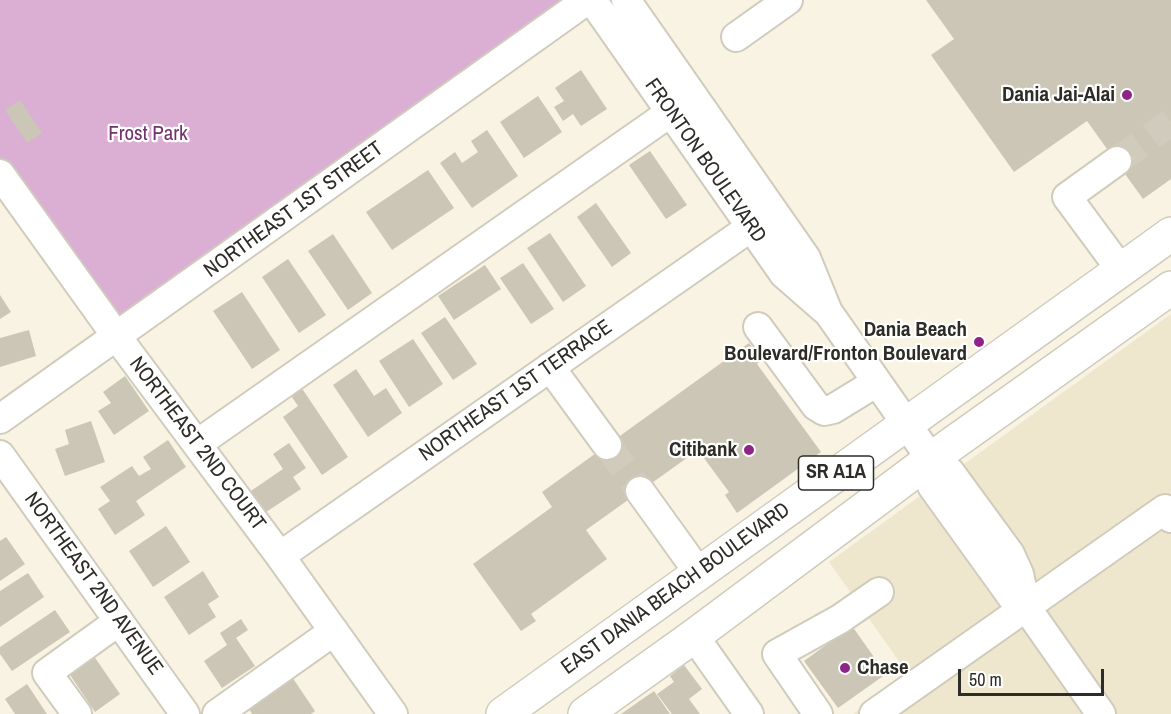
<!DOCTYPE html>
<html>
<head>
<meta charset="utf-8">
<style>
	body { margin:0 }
	#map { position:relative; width:1171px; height:714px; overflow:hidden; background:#f8f3e2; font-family:"Archivo Narrow",sans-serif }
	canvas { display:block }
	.scale { position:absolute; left:958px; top:669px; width:146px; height:27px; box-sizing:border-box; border:3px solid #2e2c26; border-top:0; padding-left:8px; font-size:18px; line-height:21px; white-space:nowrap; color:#2e2c26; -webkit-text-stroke:4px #fff; paint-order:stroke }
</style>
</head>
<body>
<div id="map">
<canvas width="1171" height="714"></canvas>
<div class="scale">50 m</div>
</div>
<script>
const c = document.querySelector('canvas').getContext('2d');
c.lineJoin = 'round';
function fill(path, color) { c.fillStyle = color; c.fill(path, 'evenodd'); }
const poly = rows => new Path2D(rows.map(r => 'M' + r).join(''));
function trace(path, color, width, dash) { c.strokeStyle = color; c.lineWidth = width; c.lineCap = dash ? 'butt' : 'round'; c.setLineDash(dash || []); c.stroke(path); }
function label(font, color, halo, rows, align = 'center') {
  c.font = font + ' "Archivo Narrow",sans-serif'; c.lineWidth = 4.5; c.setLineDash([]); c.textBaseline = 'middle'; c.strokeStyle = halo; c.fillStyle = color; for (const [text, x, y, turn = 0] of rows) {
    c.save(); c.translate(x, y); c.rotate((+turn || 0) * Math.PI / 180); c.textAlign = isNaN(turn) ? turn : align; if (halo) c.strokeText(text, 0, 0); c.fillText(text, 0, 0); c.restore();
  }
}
const built = poly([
	[1171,314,1171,714,853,714,908,674,829,562]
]);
const green = poly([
	[0,0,567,0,116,320,0,158]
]);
const building = poly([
	[926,0,1171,0,1171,179,1143,199,1087,121,1014,172,931,55,954,39],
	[581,70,607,109,581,126,573,114,563,121,554,107,564,101,555,88],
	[538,96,562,132,524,158,500,122],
	[20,100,42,133,27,143,5,110],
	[487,130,518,176,472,208,440,163,455,152,462,163,478,152,471,141],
	[650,151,687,205,666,219,629,165],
	[428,170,454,208,392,250,366,212],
	[596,203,631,253,612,267,577,217],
	[550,233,586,286,563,302,527,248],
	[333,234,372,293,348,310,308,251],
	[288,259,326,315,299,333,262,277],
	[523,263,554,309,531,324,500,278],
	[485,265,501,289,454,320,438,296],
	[242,292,280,350,252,369,213,311],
	[0,295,11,312,0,319],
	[445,317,477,364,453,380,421,333],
	[29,330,36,356,0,367,0,338],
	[413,339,443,384,409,407,379,361],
	[749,343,761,360,757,364,821,452,737,513,725,495,729,492,698,450,586,530,607,559,531,614,536,621,521,631,473,564,552,507,542,492],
	[356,369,374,396,386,388,402,413,368,437,333,385],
	[125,376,149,411,114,435,98,411,111,403,103,392],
	[301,387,348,457,322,475,283,417,298,406,290,394],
	[91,421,105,462,65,476,55,449,69,444,65,430],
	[168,440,186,467,136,501,145,515,115,535,98,509,110,501,100,487,132,466,139,476,151,469,143,457],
	[289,443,306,468,293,477,301,489,257,518,242,497,283,469,273,454],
	[166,526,190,562,153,587,129,551],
	[6,537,25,564,0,581,0,541],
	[203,571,219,597,208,604,216,617,189,635,164,597],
	[28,573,44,597,0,627,0,591],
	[55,610,70,632,12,671,0,654,0,647],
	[241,619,248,630,236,638,255,666,222,688,204,661,227,645,220,633],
	[852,626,886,674,838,708,804,661],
	[89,649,120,694,95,712,64,666],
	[684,665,702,689,689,699,700,714,672,714,657,694,674,682,670,676],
	[292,677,315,711,311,714,252,714,248,707],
	[27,684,47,714,15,714,5,699],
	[654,691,670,714,621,714]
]);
const minorTunnel = poly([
	[1117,161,1171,122],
	[607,445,640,491]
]);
const minor = poly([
	[592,0,784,274,824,309],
	[626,0,806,258,828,312,931,459,950,472,1010,554,1019,574,1026,607],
	[736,37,788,0],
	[1117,161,1067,197,1121,270],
	[0,174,117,337,280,556,393,714],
	[758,327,816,406,824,411,833,409,877,382],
	[550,367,607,445],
	[0,419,587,0],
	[197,444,671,112],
	[0,455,185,714],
	[931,459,932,486,1012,597,1026,607,1101,714],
	[640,491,699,573],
	[280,556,751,227],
	[694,636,749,714],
	[77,714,47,673,119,621],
	[217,714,334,631],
	[818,714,777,654,840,619,879,592],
	[874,714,1165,509,1171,518]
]);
const major = poly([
	[503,714,1171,234],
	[585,714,694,636,931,459,1171,288]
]);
const markers = [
	[1127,95,6,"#8f2387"],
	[979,342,6,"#8f2387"],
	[749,450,6,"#8f2387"],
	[845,668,6,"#8f2387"]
];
const shields = [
	[836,473,75]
];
const shieldNames = [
	["SR A1A",836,473]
];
const poiNames = [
	["Dania Jai-Alai",1115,95],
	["Dania Beach",967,330],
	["Boulevard/Fronton Boulevard",967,354],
	["Citibank",737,450],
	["Chase",857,668,"left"]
];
const parkNames = [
	["Frost Park",148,134]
];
const streetNames = [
	["FRONTON BOULEVARD",705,161,55],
	["NORTHEAST 1ST STREET",294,210,-36],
	["NORTHEAST 1ST TERRACE",516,391,-35],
	["NORTHEAST 2ND COURT",197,444,53],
	["NORTHEAST 2ND AVENUE",93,584,54],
	["EAST DANIA BEACH BOULEVARD",676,589,-36]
];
fill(built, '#eee7ce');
fill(green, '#dbafd4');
fill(building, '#cbc6b5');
trace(minorTunnel, '#d0cbbc', 28, [28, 14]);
trace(minor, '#d0cbbb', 32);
trace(major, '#d0cbbb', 36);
trace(minor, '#fff', 28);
trace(major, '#fff', 33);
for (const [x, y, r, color] of markers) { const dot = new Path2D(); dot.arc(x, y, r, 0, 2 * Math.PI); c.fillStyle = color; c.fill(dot); trace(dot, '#fff', 2); }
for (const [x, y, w] of shields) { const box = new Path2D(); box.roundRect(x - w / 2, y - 17, w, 34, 4.5); c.fillStyle = '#fff'; c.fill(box); trace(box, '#2e2c26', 1.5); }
label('bold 20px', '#2e2c26', null, shieldNames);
label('bold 21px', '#2e2c26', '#fff', poiNames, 'right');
label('21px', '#72326c', '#fff', parkNames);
label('21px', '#2e2c26', '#fff', streetNames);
</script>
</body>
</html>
